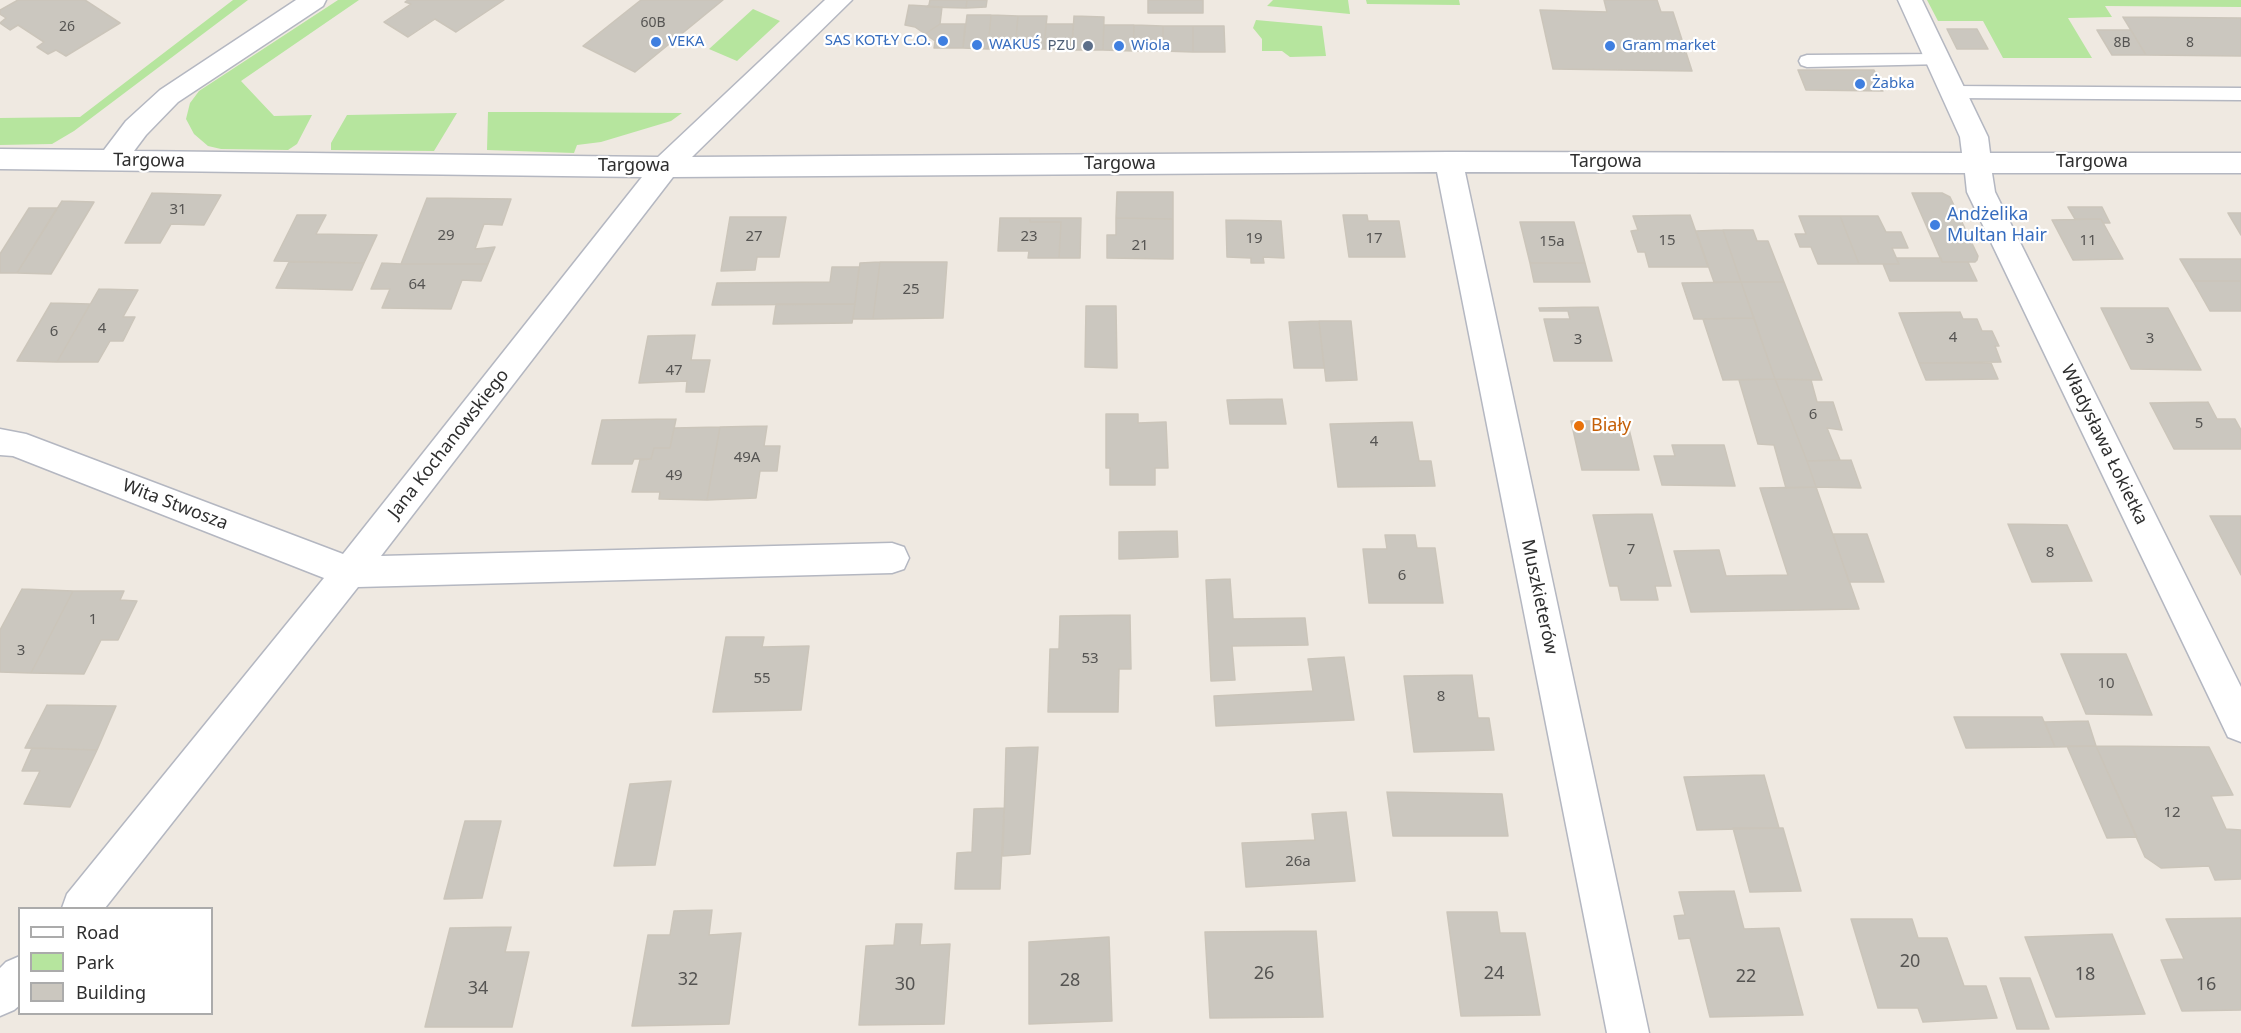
<!DOCTYPE html>
<html>
<head>
<meta charset="utf-8">
<style>
	body { margin:0 }
	#map { position:relative; width:2241px; height:1033px; overflow:hidden; background:#efe9e1; font-family:"Noto Sans",sans-serif }
	canvas { display:block }
	.legend { position:absolute; left:18px; top:907px; width:195px; height:108px; box-sizing:border-box; background:#fff; border:2px solid #ababab; margin:0; padding:8px 10px; list-style:none; font-size:18px; color:#2e2e2e }
	.legend li { display:flex; align-items:center; gap:12px; height:30px }
	.legend b { width:30px; border:2px solid #ababab }
</style>
</head>
<body>
<div id="map">
<canvas width="2241" height="1033"></canvas>
<ul class="legend">
<li><b style="height:8px;background:#fff"></b>Road</li>
<li><b style="height:16px;background:#b6e59e"></b>Park</li>
<li><b style="height:16px;background:#cbc7bf"></b>Building</li>
</ul>
</div>
<script>
const c = document.querySelector('canvas').getContext('2d');
c.lineJoin = 'round';
function fill(path, color) { c.fillStyle = color; c.fill(path, 'evenodd'); }
const poly = rows => new Path2D(rows.map(r => 'M' + r).join(''));
function trace(path, color, width, dash) { c.strokeStyle = color; c.lineWidth = width; c.lineCap = dash ? 'butt' : 'round'; c.setLineDash(dash || []); c.stroke(path); }
function label(font, color, halo, rows, align = 'center') {
  c.font = font + ' "Noto Sans",sans-serif'; c.lineWidth = 4.5; c.setLineDash([]); c.textBaseline = 'middle'; c.strokeStyle = halo; c.fillStyle = color; for (const [text, x, y, turn = 0] of rows) {
    c.save(); c.translate(x, y); c.rotate((+turn || 0) * Math.PI / 180); c.textAlign = isNaN(turn) ? turn : align; if (halo) c.strokeText(text, 0, 0); c.fillText(text, 0, 0); c.restore();
  }
}
const green = poly([
	[233,0,248,0,74,131,52,144,0,145,0,118,80,117],
	[338,0,359,0,241,81,274,116,312,115,297,144,288,150,221,149,208,146,194,134,186,119,190,103,199,91],
	[1273,0,1348,0,1350,14,1267,6],
	[1366,0,1459,0,1460,5,1367,4],
	[1927,0,2241,0,2241,7,2105,6,2112,17,2068,18,2092,58,2003,58,1983,21,1938,21],
	[753,9,780,21,737,61,709,49],
	[1256,20,1322,26,1326,56,1290,57,1282,51,1262,51,1262,39,1253,28],
	[488,112,540,112,682,113,671,121,601,142,577,145,574,153,487,150],
	[457,113,434,151,331,150,331,143,347,115]
]);
const building = poly([
	[18,0,85,0,120,23,66,56,56,50,48,54,37,47,44,42,18,25,10,30,0,23,6,18,0,14,0,10,18,0],
	[408,0,504,0,456,32,435,19,408,37,384,22,411,4,405,2,408,0],
	[641,0,723,0,635,72,583,46,641,0],
	[930,0,967,0,966,8,926,7,929,5,930,0],
	[967,0,987,0,986,7,966,8,967,0],
	[1148,0,1203,0,1203,13,1148,13,1148,0],
	[1604,0,1657,0,1661,12,1673,12,1692,71,1553,69,1540,10,1607,12,1604,0],
	[909,5,942,7,940,24,925,34,915,27,905,25,909,5],
	[967,15,991,15,988,49,963,48,967,15],
	[991,15,1018,16,1015,49,988,49,991,15],
	[1018,16,1047,16,1044,49,1015,49,1018,16],
	[1074,16,1104,17,1103,50,1072,50,1074,16],
	[2123,17,2241,18,2241,56,2146,55,2123,17],
	[940,24,965,24,963,48,934,48,935,41,925,34,940,24],
	[1046,24,1073,24,1072,50,1044,49,1046,24],
	[1104,25,1134,25,1133,51,1103,50,1104,25],
	[1134,25,1163,26,1163,51,1133,51,1134,25],
	[1163,26,1193,26,1193,52,1163,51,1163,26],
	[1193,26,1224,26,1225,52,1193,52,1193,26],
	[1947,29,1977,29,1988,49,1957,49,1947,29],
	[2097,30,2131,30,2146,55,2112,55,2097,30],
	[1798,70,1874,70,1883,91,1806,90,1798,70],
	[1117,192,1173,192,1173,219,1116,218,1117,192],
	[152,193,188,194,221,195,204,225,171,224,160,243,125,243,152,193],
	[1912,193,1942,193,1950,197,1978,256,1977,260,1975,262,1942,262,1912,193],
	[427,198,511,199,502,225,484,224,475,249,495,247,488,264,401,264,427,198],
	[62,201,94,202,51,274,17,273,62,201],
	[2068,207,2102,207,2110,223,2103,223,2101,219,2075,219,2068,207],
	[29,208,57,208,17,273,0,273,0,254,29,208],
	[2228,213,2241,213,2241,235,2228,213],
	[297,215,326,215,316,234,377,235,364,263,274,261,297,215],
	[1343,215,1367,215,1368,221,1399,221,1405,257,1349,257,1343,215],
	[1690,215,1708,267,1649,267,1645,252,1638,252,1631,231,1638,230,1633,216,1690,215],
	[1799,216,1840,216,1859,264,1818,264,1811,247,1800,247,1795,234,1806,234,1799,216],
	[1840,216,1878,216,1886,232,1901,232,1908,248,1892,248,1899,264,1859,264,1840,216],
	[730,217,786,217,779,257,757,257,755,270,721,271,730,217],
	[1000,218,1030,218,1030,222,1061,222,1059,258,1028,258,1029,251,998,251,1000,218],
	[1030,218,1081,218,1080,258,1059,258,1061,222,1030,222,1030,218],
	[1116,218,1173,219,1173,259,1107,258,1107,235,1116,235,1116,218],
	[2101,219,2123,259,2073,260,2052,220,2101,219],
	[1226,220,1281,221,1284,258,1263,257,1264,263,1251,263,1251,258,1227,257,1226,220],
	[1520,222,1574,222,1585,263,1530,263,1520,222],
	[1723,230,1753,230,1757,241,1768,241,1784,282,1741,282,1723,230],
	[1723,230,1741,282,1714,282,1696,231,1723,230],
	[1896,258,1941,258,1942,262,1968,262,1977,281,1890,281,1883,264,1899,264,1896,258],
	[2180,259,2241,259,2241,281,2193,281,2180,259],
	[289,262,364,263,352,290,276,288,289,262],
	[880,262,873,319,853,319,860,263,880,262],
	[880,262,947,262,943,318,873,319,880,262],
	[382,263,401,264,488,264,481,281,462,280,451,309,382,308,390,289,371,289,382,263],
	[1530,263,1585,263,1590,282,1534,282,1530,263],
	[832,267,859,267,855,304,712,305,717,283,830,282,832,267],
	[2193,281,2241,281,2241,311,2210,311,2193,281],
	[1741,282,1784,282,1822,380,1775,379,1741,282],
	[1741,282,1754,318,1694,319,1682,283,1741,282],
	[99,289,138,290,123,317,135,317,123,341,110,341,98,362,57,362,99,289],
	[51,303,90,304,57,362,17,361,51,303],
	[776,304,855,304,852,323,773,324,776,304],
	[1086,306,1116,306,1117,368,1085,367,1086,306],
	[1598,307,1612,361,1554,361,1544,319,1570,319,1568,311,1540,311,1539,308,1598,307],
	[2101,308,2168,308,2201,370,2131,369,2101,308],
	[1960,312,1963,319,1977,319,1982,331,1992,331,1999,346,1995,346,2001,362,1919,363,1899,313,1960,312],
	[1754,318,1775,379,1723,380,1703,319,1754,318],
	[1319,321,1351,321,1357,380,1326,381,1319,321],
	[1319,321,1324,368,1294,368,1289,322,1319,321],
	[695,335,691,360,710,360,704,392,686,392,687,381,639,383,648,336,695,335],
	[1919,363,1991,363,1998,379,1926,380,1919,363],
	[1775,379,1811,380,1817,402,1833,402,1842,430,1827,428,1840,460,1807,461,1775,379],
	[1775,379,1807,461,1816,487,1786,488,1774,445,1758,444,1739,380,1775,379],
	[1282,399,1286,424,1230,424,1227,400,1282,399],
	[2208,402,2217,419,2235,419,2241,430,2241,449,2174,449,2150,403,2208,402],
	[1106,414,1138,414,1138,423,1166,422,1168,468,1155,468,1155,485,1110,485,1110,468,1106,468,1106,414],
	[676,419,670,448,654,448,651,459,634,459,632,464,592,464,602,420,676,419],
	[1571,421,1627,421,1639,470,1582,470,1571,421],
	[1412,422,1419,461,1431,461,1435,486,1338,487,1330,424,1412,422],
	[767,426,764,446,780,446,777,471,760,471,756,498,707,500,720,427,767,426],
	[720,427,707,500,659,499,660,492,632,492,640,460,651,459,654,448,670,448,674,428,720,427],
	[1672,445,1724,445,1735,486,1662,485,1654,456,1675,456,1672,445],
	[1851,460,1861,488,1816,487,1807,461,1851,460],
	[1816,487,1859,609,1691,612,1674,551,1719,550,1726,576,1788,575,1760,488,1816,487],
	[1652,514,1671,586,1655,586,1658,600,1621,600,1618,586,1610,586,1593,515,1652,514],
	[2210,516,2241,516,2241,575,2210,516],
	[2008,524,2067,525,2092,581,2032,582,2008,524],
	[1177,531,1178,557,1119,559,1119,532,1177,531],
	[1833,534,1867,534,1884,582,1849,582,1833,534],
	[1385,535,1415,535,1417,548,1435,548,1443,603,1369,603,1363,549,1387,549,1385,535],
	[1230,579,1233,619,1305,618,1308,645,1232,646,1235,680,1211,681,1206,580,1230,579],
	[22,589,73,591,31,673,0,672,0,630,22,589],
	[73,591,124,591,120,600,137,601,118,640,101,640,84,674,31,673,73,591],
	[1130,615,1131,669,1119,669,1118,712,1048,712,1050,649,1059,649,1060,616,1130,615],
	[726,637,764,637,762,647,809,646,801,710,713,712,726,637],
	[2061,654,2126,654,2152,715,2086,714,2061,654],
	[1344,657,1354,720,1216,726,1214,696,1313,691,1308,659,1344,657],
	[1472,675,1478,718,1489,718,1494,750,1414,752,1404,676,1472,675],
	[47,705,116,706,97,750,25,748,47,705],
	[1954,717,2042,717,2055,747,1966,748,1954,717],
	[2088,721,2096,746,2055,747,2045,722,2088,721],
	[2067,746,2096,746,2137,837,2107,838,2067,746],
	[2096,746,2209,747,2233,795,2211,796,2226,829,2241,830,2241,879,2215,880,2209,866,2161,868,2145,857,2096,746],
	[1038,747,1030,854,1003,856,1006,748,1038,747],
	[32,748,97,750,70,807,24,804,40,771,22,771,32,748],
	[1764,775,1779,828,1697,830,1684,777,1764,775],
	[671,781,655,865,614,866,630,784,671,781],
	[1387,792,1502,794,1508,836,1393,836,1387,792],
	[1004,808,1000,889,955,889,957,853,972,852,974,809,1004,808],
	[1346,812,1355,881,1246,887,1242,843,1315,840,1312,814,1346,812],
	[465,821,501,821,482,898,444,899,465,821],
	[1733,828,1783,828,1801,891,1750,892,1733,828],
	[1734,891,1744,929,1779,928,1803,1015,1710,1017,1690,938,1679,939,1674,916,1685,915,1679,892,1734,891],
	[712,910,709,935,741,933,729,1024,632,1026,648,935,670,935,674,911,712,910],
	[1447,912,1497,912,1500,933,1525,933,1540,1015,1461,1016,1447,912],
	[2241,918,2241,1010,2182,1011,2161,960,2184,959,2166,919,2241,918],
	[1851,919,1912,919,1918,938,1947,938,1964,986,1986,986,1997,1018,1923,1022,1918,1008,1878,1008,1851,919],
	[896,924,922,924,920,945,950,944,944,1024,859,1025,866,946,894,945,896,924],
	[511,927,505,952,529,952,512,1027,425,1027,450,928,511,927],
	[1316,931,1323,1017,1210,1018,1205,932,1316,931],
	[2112,934,2145,1014,2056,1017,2025,937,2112,934],
	[1109,937,1112,1021,1029,1024,1029,942,1109,937],
	[2000,978,2030,978,2049,1029,2017,1029,2000,978]
]);
const service = poly([
	[1938,54,1944,56,1946,60,1944,64,1807,67,1801,65,1799,61,1801,57,1807,55,1938,54],
	[1953,86,2241,88,2241,100,1953,98,1947,96,1945,92,1947,88,1953,86]
]);
const minor = poly([
	[296,0,326,0,323,6,178,102,146,135,134,151,658,157,825,0,852,0,692,157,1449,152,1962,153,1960,137,1898,0,1922,0,1988,137,1990,153,2241,153,2241,173,1992,173,1995,192,2241,687,2241,742,2228,737,1967,192,1965,173,1465,172,1649,1033,1607,1033,1437,172,673,177,381,556,892,543,904,547,909,558,904,569,892,573,358,587,105,908,62,908,67,894,324,578,13,456,0,455,0,429,26,434,343,554,642,177,0,169,0,149,104,150,126,121,160,90,296,0],
	[20,956,20,1005,14,1010,0,1016,0,968,6,962,20,956]
]);
const markers = [
	[943,41,6,"#3f7fe0"],
	[656,42,6,"#3f7fe0"],
	[977,45,6,"#3f7fe0"],
	[1088,46,6,"#5c6f8a"],
	[1119,46,6,"#3f7fe0"],
	[1610,46,6,"#3f7fe0"],
	[1860,84,6,"#3f7fe0"],
	[1935,225,6,"#3f7fe0"],
	[1579,426,6,"#e8710a"]
];
const farNumbernames = [
	["60B",653,23],
	["26",67,27],
	["8B",2122,43],
	["8",2190,43]
];
const farShopnames = [
	["SAS KOTŁY C.O.",931,41,"right"],
	["VEKA",668,42],
	["WAKUŚ",989,45],
	["Wiola",1131,46],
	["Gram market",1622,46],
	["Żabka",1872,84]
];
const farServicenames = [
	["PZU",1076,46]
];
const numberNames = [
	["31",178,210],
	["29",446,236],
	["27",754,237],
	["23",1029,237],
	["19",1254,239],
	["17",1374,239],
	["15",1667,241],
	["11",2088,241],
	["15a",1552,242],
	["21",1140,246],
	["64",417,285],
	["25",911,290],
	["4",102,329],
	["6",54,332],
	["4",1953,338],
	["3",2150,339],
	["3",1578,340],
	["47",674,371],
	["6",1813,415],
	["5",2199,424],
	["4",1374,442],
	["49A",747,458],
	["49",674,476],
	["7",1631,550],
	["8",2050,553],
	["6",1402,576],
	["1",93,620],
	["3",21,651],
	["53",1090,659],
	["55",762,679],
	["10",2106,684],
	["8",1441,697],
	["12",2172,813],
	["26a",1298,862]
];
const streetNames = [
	["Targowa",149,161,1],
	["Targowa",1606,162],
	["Targowa",2092,162],
	["Targowa",1120,164],
	["Targowa",634,166],
	["Jana Kochanowskiego",449,444,-52],
	["Władysława Łokietka",2104,445,64],
	["Wita Stwosza",175,505,21],
	["Muszkieterów",1539,597,78]
];
const shopNames = [
	["Andżelika",1947,215],
	["Multan Hair",1947,236]
];
const foodNames = [
	["Biały",1591,426]
];
const nearNumbernames = [
	["20",1910,962],
	["26",1264,974],
	["24",1494,974],
	["18",2085,975],
	["22",1746,977],
	["32",688,980],
	["28",1070,981],
	["30",905,985],
	["16",2206,985],
	["34",478,989]
];
fill(green, '#b6e59e');
fill(building, '#cbc7bf');
trace(building, '#cbc5ba', 1.5);
trace(service, '#b4b7c1', 3);
trace(minor, '#b4b7c1', 3);
fill(service, '#fff');
fill(minor, '#fff');
for (const [x, y, r, color] of markers) { const dot = new Path2D(); dot.arc(x, y, r, 0, 2 * Math.PI); c.fillStyle = color; c.fill(dot); trace(dot, '#fff', 2); }
label('14px', '#555452', null, farNumbernames);
label('15px', '#366cbe', '#fff', farShopnames, 'left');
label('15px', '#4e5e75', '#fff', farServicenames, 'right');
label('15px', '#555452', null, numberNames);
label('18px', '#2e2e2e', '#fff', streetNames);
label('18px', '#366cbe', '#fff', shopNames, 'left');
label('18px', '#c56008', '#fff', foodNames, 'left');
label('18px', '#555452', null, nearNumbernames);
</script>
</body>
</html>
